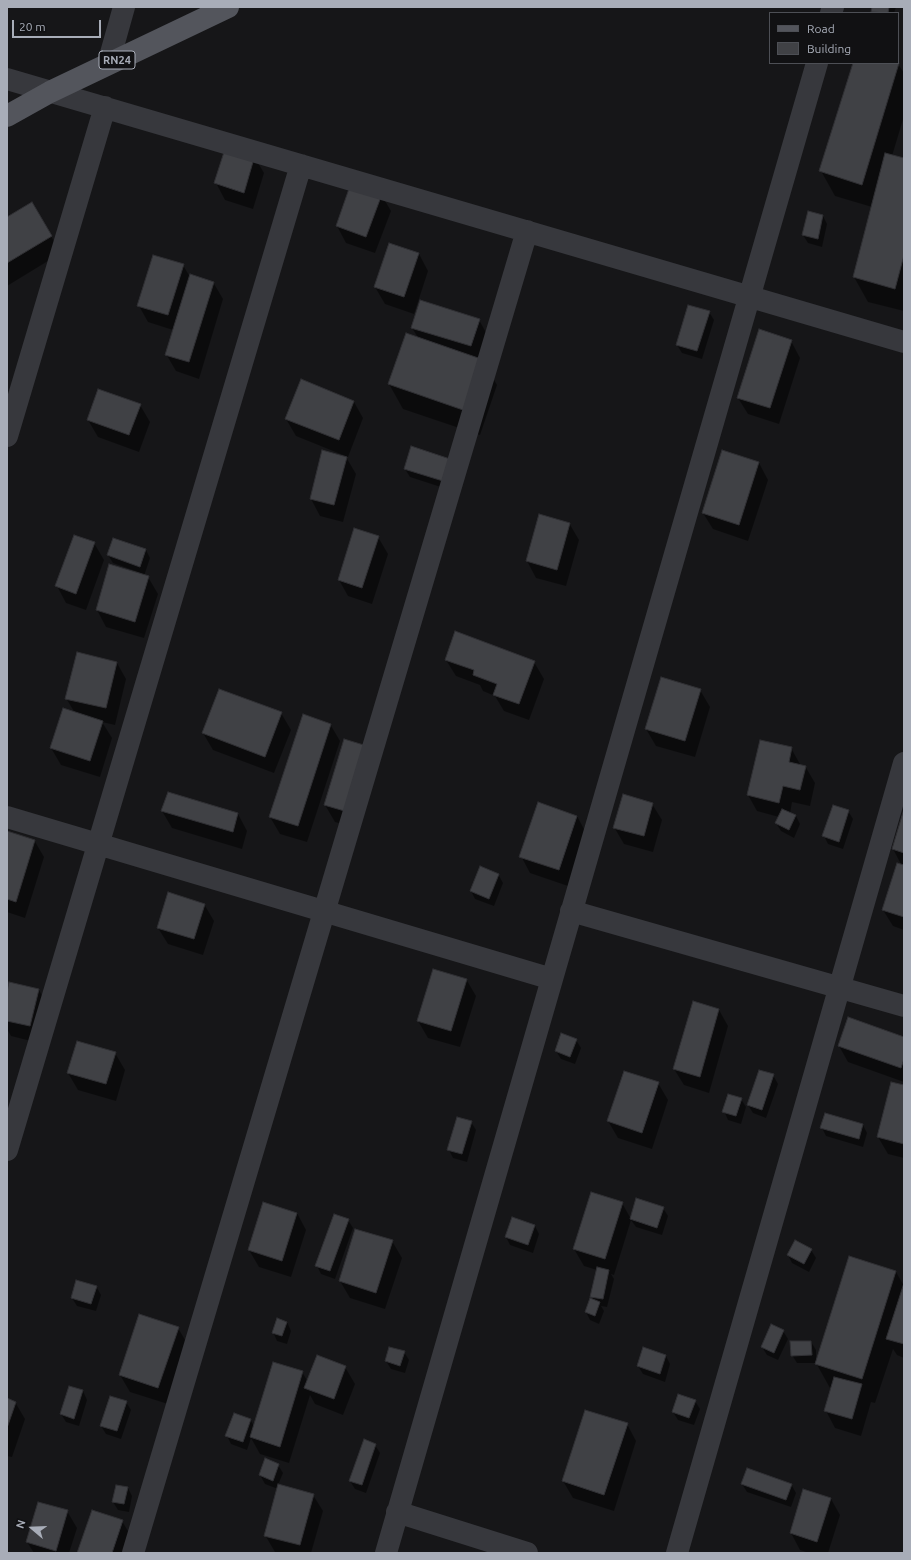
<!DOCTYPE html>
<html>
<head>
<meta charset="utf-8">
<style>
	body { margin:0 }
	#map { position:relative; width:911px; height:1560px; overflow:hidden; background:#161618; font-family:Ubuntu,sans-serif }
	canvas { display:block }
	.frame { position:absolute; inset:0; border:8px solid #a8adb8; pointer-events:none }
	.legend { position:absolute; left:769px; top:12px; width:130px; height:52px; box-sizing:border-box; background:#111113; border:1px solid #4d4f55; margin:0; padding:5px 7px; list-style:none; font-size:12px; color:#a8adb8 }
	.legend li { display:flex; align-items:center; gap:8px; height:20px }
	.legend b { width:20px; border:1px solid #4d4f55 }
	.north { position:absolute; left:12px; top:1508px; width:40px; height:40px; -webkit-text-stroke:3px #111113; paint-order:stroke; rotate:289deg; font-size:11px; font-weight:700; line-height:16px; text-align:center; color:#a8adb8 }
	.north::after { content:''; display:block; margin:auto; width:14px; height:18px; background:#a8adb8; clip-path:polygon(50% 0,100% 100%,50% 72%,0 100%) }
	.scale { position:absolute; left:12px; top:20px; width:89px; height:18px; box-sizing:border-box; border:2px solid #a8adb8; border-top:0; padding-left:5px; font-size:12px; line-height:14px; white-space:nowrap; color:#a8adb8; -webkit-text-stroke:3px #111113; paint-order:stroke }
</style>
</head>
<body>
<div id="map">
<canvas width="911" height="1560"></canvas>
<div class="frame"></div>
<ul class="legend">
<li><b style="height:5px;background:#53555c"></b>Road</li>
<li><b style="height:11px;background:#404145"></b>Building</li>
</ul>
<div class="north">N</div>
<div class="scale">20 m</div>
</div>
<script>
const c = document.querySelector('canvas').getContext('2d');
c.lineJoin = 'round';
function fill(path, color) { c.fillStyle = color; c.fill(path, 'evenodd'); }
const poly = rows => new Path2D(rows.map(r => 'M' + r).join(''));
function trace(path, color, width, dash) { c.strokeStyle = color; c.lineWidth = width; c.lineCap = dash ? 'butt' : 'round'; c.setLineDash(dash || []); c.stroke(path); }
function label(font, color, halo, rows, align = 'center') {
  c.font = font + ' Ubuntu,sans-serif'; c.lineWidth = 3; c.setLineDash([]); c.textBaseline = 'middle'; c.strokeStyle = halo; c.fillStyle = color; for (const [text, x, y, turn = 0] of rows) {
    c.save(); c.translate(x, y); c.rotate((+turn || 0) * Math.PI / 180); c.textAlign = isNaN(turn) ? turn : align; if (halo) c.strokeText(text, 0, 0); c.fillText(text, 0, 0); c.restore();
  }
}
const shadow = poly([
	[873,7,896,7,894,13,873,13],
	[854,63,896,63,898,64,904,73,904,116,892,156,904,159,904,311,868,302,854,277,872,207,835,196,821,171],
	[254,156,264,173,253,209,225,200,216,183],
	[381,194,391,211,375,253,346,243,337,226],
	[823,216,827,224,822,247,808,243,803,235],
	[7,219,51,236,61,253,7,286],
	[419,254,428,271,414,314,385,304,375,287],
	[183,265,190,277,213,282,223,299,199,379,176,371,166,354,173,330,148,322,139,306],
	[709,312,714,320,702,359,682,353,677,345],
	[479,320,488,336,483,361,497,385,480,435,403,409,389,384,419,339,412,328],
	[791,341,800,358,779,424,748,414,738,398],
	[354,402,363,418,348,457,296,436,286,419],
	[140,405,150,422,139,452,98,437,88,420],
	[723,451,759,463,768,480,748,541,713,529,703,513],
	[346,457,356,474,343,522,320,516,311,499],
	[449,460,447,489,410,477,405,469],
	[569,523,579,540,566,586,536,578,527,561],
	[378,537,388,554,372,604,348,596,339,580],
	[114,539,146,550,150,558,144,576,148,577,158,594,144,638,106,627,97,610,110,565,141,575,141,573,113,563,108,555],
	[94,543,104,560,86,610,66,603,57,586],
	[77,653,117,663,126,679,115,725,102,722,112,738,100,777,61,765,51,748,75,713,66,698],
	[446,660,534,662,544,679,529,720,504,711,495,696,483,691,480,685,456,676],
	[700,690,710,707,695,757,656,746,646,729],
	[281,713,291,730,274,773,213,750,203,733],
	[330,724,340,741,307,842,280,834,270,817],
	[344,740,357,828,335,822,325,805],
	[791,748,801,766,805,766,815,783,810,806,792,802,790,814,796,816,800,824,794,838,781,831,776,823,779,817,757,811,748,795],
	[168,793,238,814,247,831,242,849,172,828,162,811],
	[652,804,662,820,653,852,624,844,614,827],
	[848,811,853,819,843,849,828,844,824,836],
	[904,813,904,930,893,926,883,910,902,866,893,849],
	[577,816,586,833,568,886,530,873,521,856],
	[7,832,34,840,44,857,25,918,7,912],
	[498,874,503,883,494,906,475,899,471,891],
	[204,904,214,921,203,955,168,944,158,928],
	[466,979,476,996,460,1047,428,1038,418,1021],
	[39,990,48,1007,39,1043,11,1036,7,1029,7,996],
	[719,1010,728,1026,709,1093,684,1085,674,1069],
	[904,1038,904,1082,848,1062,839,1046],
	[576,1040,581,1048,575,1064,561,1059,556,1051],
	[115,1053,125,1070,116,1101,78,1090,68,1073],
	[773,1075,778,1084,766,1118,753,1113,748,1105],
	[658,1083,668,1100,652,1149,618,1138,608,1121],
	[904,1086,904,1158,888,1154,878,1137],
	[741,1099,746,1107,741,1124,728,1120,724,1111],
	[826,1114,863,1125,867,1133,863,1147,826,1136,822,1128],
	[471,1122,476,1130,467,1162,453,1158,449,1150],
	[622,1203,631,1219,663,1208,668,1216,662,1235,636,1227,631,1220,614,1275,611,1274,614,1279,607,1307,601,1306,604,1311,599,1324,590,1320,586,1312,594,1301,591,1296,597,1270,584,1266,574,1249],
	[297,1213,306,1230,291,1277,259,1267,249,1250],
	[348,1220,353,1228,335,1279,321,1274,317,1266],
	[535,1226,539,1234,533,1253,510,1245,506,1237],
	[392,1241,402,1258,385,1309,350,1298,340,1281],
	[811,1250,816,1258,809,1272,792,1263,788,1255],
	[896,1272,904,1286,904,1358,897,1355,893,1349,875,1403,871,1402,861,1436,835,1428,826,1411,832,1389,830,1388,816,1363,797,1363,792,1355,811,1342,816,1350,816,1362],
	[96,1286,101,1295,96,1311,77,1306,72,1298],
	[287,1322,291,1331,287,1344,277,1341,273,1332],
	[178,1328,188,1345,168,1404,130,1392,120,1375],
	[783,1331,788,1339,778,1360,767,1355,762,1347],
	[404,1352,409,1360,405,1373,391,1369,386,1361],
	[666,1356,670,1364,665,1382,643,1374,638,1366],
	[345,1367,355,1384,343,1415,315,1404,310,1395,289,1463,260,1454,251,1438,247,1450,231,1444,227,1436,250,1419,254,1426,302,1372,308,1382],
	[70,1387,83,1391,87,1400,79,1426,66,1422,61,1414],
	[7,1400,15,1402,25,1419,12,1457,7,1456],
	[695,1401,700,1409,694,1425,678,1420,673,1412],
	[126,1402,131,1410,121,1439,106,1434,101,1426],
	[627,1424,636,1441,614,1511,573,1498,563,1481],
	[375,1445,380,1453,366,1493,355,1489,350,1481],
	[278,1465,283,1473,278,1485,313,1495,323,1511,311,1553,275,1552,265,1535,278,1489,265,1484,260,1475],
	[742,1484,791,1484,796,1493,791,1507,747,1492],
	[128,1488,132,1496,129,1512,118,1510,113,1502],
	[804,1490,831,1499,840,1515,828,1553,809,1553,800,1550,791,1533],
	[67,1511,77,1528,69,1553,34,1553,27,1542],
	[122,1521,132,1538,127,1553,78,1553]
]);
const building = poly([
	[872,7,889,7,888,13,871,12,872,7],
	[853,63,899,63,862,185,819,171,853,63],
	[226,146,255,155,244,193,214,183,226,146],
	[885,153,904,158,904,255,895,289,853,277,885,153],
	[351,183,382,194,366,237,336,226,351,183],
	[32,202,52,236,7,263,7,217,32,202],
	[808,211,823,215,818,239,802,235,808,211],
	[389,243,419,253,404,297,374,287,389,243],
	[153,255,184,264,168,315,137,306,153,255],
	[190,274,214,282,189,362,165,355,190,274],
	[420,300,480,319,471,346,411,328,420,300],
	[688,305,710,311,697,351,676,345,688,305],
	[759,329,792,340,770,408,737,398,759,329],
	[406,333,484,360,466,411,388,384,406,333],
	[301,379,354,401,339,440,285,419,301,379],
	[98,389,141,404,129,435,87,420,98,389],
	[411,446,450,459,443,481,404,469,411,446],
	[322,450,347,457,334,505,310,499,322,450],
	[722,450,759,462,739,525,702,513,722,450],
	[539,514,570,523,557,570,526,561,539,514],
	[354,528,379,536,362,588,338,580,354,528],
	[74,535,95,542,76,594,55,586,74,535],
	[113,538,146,549,140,567,107,555,113,538],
	[109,564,149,576,135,622,96,610,109,564],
	[455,631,535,661,519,704,493,695,497,684,473,675,474,670,445,660,455,631],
	[77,652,117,662,106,708,65,699,77,652],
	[661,677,701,689,685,741,645,729,661,677],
	[219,689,282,712,265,757,202,733,219,689],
	[63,708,103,721,90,761,50,748,63,708],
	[303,714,331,724,298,826,269,817,303,714],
	[344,739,367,746,348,812,324,805,344,739],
	[760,740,792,747,789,762,806,766,800,790,783,786,779,803,747,795,760,740],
	[168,792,238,813,233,832,161,811,168,792],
	[623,794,653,803,644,836,613,828,623,794],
	[538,802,577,816,559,870,519,857,538,802],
	[833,805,849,810,839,842,822,836,833,805],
	[782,809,796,815,789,830,775,823,782,809],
	[904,809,904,853,892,849,904,809],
	[7,831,35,840,16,902,7,899,7,831],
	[897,863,904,865,904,917,882,910,897,863],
	[480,866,499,874,489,899,470,891,480,866],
	[168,892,205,904,194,939,157,928,168,892],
	[433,969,467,979,451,1031,417,1021,433,969],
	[9,982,39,989,30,1026,7,1021,7,992,9,982],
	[693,1001,719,1009,700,1077,673,1069,693,1001],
	[848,1017,904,1037,904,1059,901,1068,838,1046,848,1017],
	[561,1033,577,1039,570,1057,555,1051,561,1033],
	[77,1041,116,1052,106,1084,67,1073,77,1041],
	[759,1070,774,1074,762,1110,747,1105,759,1070],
	[624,1071,659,1082,642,1133,607,1121,624,1071],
	[891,1082,904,1085,904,1144,877,1137,891,1082],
	[728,1094,742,1098,736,1116,722,1112,728,1094],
	[825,1113,863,1124,859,1139,820,1128,825,1113],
	[457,1117,472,1121,462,1154,447,1150,457,1117],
	[591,1192,623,1202,605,1259,573,1249,591,1192],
	[636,1198,664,1207,657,1228,630,1219,636,1198],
	[263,1202,297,1213,282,1261,248,1250,263,1202],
	[334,1214,349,1219,330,1271,315,1266,334,1214],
	[512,1217,535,1225,528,1245,505,1237,512,1217],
	[355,1229,393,1240,376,1293,339,1281,355,1229],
	[795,1240,812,1249,804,1264,787,1255,795,1240],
	[849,1256,896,1271,862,1379,815,1364,849,1256],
	[597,1267,609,1270,603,1299,590,1297,597,1267],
	[76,1280,97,1286,91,1304,71,1298,76,1280],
	[904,1283,904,1344,886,1339,904,1283],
	[590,1298,600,1302,595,1316,585,1312,590,1298],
	[139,1314,179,1327,158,1388,119,1375,139,1314],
	[277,1318,287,1322,282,1336,272,1333,277,1318],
	[771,1324,784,1330,774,1353,761,1347,771,1324],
	[790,1341,811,1341,812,1355,791,1356,790,1341],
	[389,1347,405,1351,400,1366,385,1361,389,1347],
	[643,1347,666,1355,660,1374,637,1366,643,1347],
	[317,1355,346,1366,334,1399,304,1388,317,1355],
	[273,1362,303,1371,280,1447,250,1437,273,1362],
	[834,1377,862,1384,852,1419,824,1411,834,1377],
	[69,1386,83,1390,74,1419,60,1414,69,1386],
	[678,1394,696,1400,689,1418,672,1412,678,1394],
	[110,1396,127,1401,117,1431,100,1426,110,1396],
	[7,1398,16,1402,7,1428,7,1398],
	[585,1410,628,1423,604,1495,562,1481,585,1410],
	[234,1413,251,1419,243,1442,225,1436,234,1413],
	[364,1439,376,1444,362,1485,349,1481,364,1439],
	[265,1458,279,1464,273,1481,259,1475,265,1458],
	[747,1468,792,1484,786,1500,741,1484,747,1468],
	[278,1484,314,1494,300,1545,264,1536,278,1484],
	[116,1485,128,1487,124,1504,112,1502,116,1485],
	[803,1489,831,1498,817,1542,790,1533,803,1489],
	[38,1502,68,1510,56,1551,26,1542,38,1502],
	[92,1510,123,1520,112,1553,77,1553,92,1510]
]);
const minor = poly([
	[831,13,833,7],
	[108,64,124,7],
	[7,79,904,342],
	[7,436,105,107],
	[7,817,552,979],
	[571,911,904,1006],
	[7,1150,301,165],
	[397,1512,527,1553],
	[133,1553,527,231],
	[386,1553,817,63],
	[677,1553,904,763]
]);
const major = poly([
	[7,116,50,92,228,7]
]);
const shields = [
	[117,60,36]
];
const shieldNames = [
	["RN24",117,60]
];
fill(shadow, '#0007');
fill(building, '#404145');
trace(building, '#303034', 1);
trace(minor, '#37383d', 22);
trace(major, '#53555c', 22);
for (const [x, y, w] of shields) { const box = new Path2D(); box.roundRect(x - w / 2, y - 9, w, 18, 3); c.fillStyle = '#111113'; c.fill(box); trace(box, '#a8adb8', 1); }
label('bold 11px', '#a8adb8', null, shieldNames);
</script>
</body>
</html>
